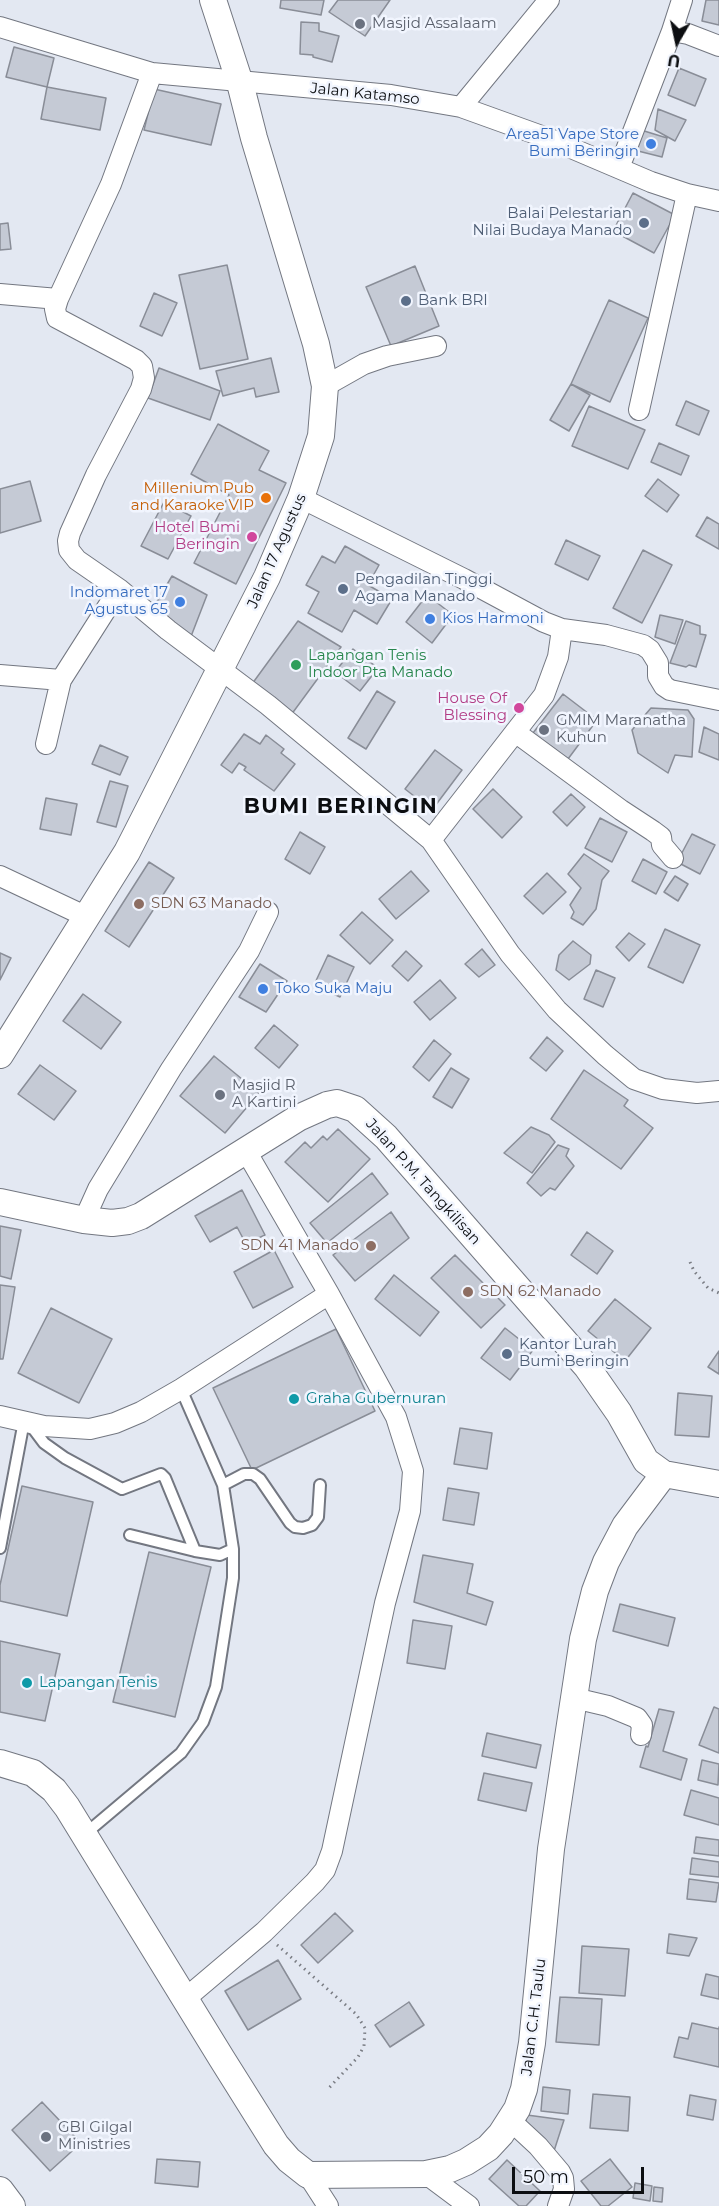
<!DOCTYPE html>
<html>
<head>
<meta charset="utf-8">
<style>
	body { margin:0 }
	#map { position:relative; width:719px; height:2206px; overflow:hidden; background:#e3e8f2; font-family:Montserrat,sans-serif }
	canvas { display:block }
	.north { position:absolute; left:647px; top:12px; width:60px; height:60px; -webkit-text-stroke:4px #f1f5fe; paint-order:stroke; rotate:189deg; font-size:16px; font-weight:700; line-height:24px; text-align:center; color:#0c0e11 }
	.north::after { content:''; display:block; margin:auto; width:21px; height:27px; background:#0c0e11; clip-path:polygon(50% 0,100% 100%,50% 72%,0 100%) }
	.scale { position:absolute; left:512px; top:2167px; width:132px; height:27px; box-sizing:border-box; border:3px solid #0c0e11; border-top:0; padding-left:8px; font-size:18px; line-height:21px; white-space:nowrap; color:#0c0e11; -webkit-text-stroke:4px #f1f5fe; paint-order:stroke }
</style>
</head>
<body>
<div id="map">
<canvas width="719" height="2206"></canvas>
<div class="north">U</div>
<div class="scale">50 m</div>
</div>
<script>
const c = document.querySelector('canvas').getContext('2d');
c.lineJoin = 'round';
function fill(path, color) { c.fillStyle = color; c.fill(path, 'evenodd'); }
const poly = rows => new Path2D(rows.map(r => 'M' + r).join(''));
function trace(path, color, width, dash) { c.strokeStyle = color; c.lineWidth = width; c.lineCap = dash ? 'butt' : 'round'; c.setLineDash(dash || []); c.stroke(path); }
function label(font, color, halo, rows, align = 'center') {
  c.font = font + ' Montserrat,sans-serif'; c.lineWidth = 5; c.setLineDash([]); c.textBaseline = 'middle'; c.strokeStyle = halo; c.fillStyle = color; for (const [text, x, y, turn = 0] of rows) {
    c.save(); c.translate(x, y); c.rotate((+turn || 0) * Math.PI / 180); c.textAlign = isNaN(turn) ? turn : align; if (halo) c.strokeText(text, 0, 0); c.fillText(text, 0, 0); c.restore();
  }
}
const building = poly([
	[281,0,324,0,321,15,280,8,281,0],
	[338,0,390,0,365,36,329,12,338,0],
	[706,0,719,0,719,25,702,21,706,0],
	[301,22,319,23,319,31,339,36,332,62,313,57,313,55,300,54,301,22],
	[14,47,54,58,47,87,6,77,14,47],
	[679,68,706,79,695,106,668,95,679,68],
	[47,87,106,98,100,130,41,119,47,87],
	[154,89,221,104,211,145,144,130,154,89],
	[658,109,686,120,675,141,655,130,658,109],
	[641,130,667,138,662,157,634,150,641,130],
	[633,193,675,215,654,253,613,231,633,193],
	[8,223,11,249,0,250,0,224,8,223],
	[227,265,248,359,200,369,179,275,227,265],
	[415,266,439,326,391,346,366,287,415,266],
	[154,293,177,303,162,336,140,326,154,293],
	[609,300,648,318,610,402,571,384,609,300],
	[271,358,279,392,256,397,254,388,223,396,216,371,271,358],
	[159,368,220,391,210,420,148,398,159,368],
	[571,384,590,395,569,431,550,420,571,384],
	[686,401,709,411,699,435,676,425,686,401],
	[589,406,645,430,628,469,572,446,589,406],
	[218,424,269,451,259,470,286,483,236,584,194,563,229,495,191,474,218,424],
	[659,443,689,456,681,475,651,462,659,443],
	[658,479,679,495,667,512,645,496,658,479],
	[30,481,41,521,0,533,0,489,30,481],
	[164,502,191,516,168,559,141,546,164,502],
	[707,517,719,524,719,549,696,536,707,517],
	[566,540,600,556,588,580,555,564,566,540],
	[345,546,379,565,368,585,392,599,377,624,354,610,342,632,308,613,319,592,306,585,322,556,335,563,345,546],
	[643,550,672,565,642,623,613,608,643,550],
	[172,576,207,595,190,639,152,610,172,576],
	[427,595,453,615,432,643,406,622,427,595],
	[660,615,683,620,675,644,655,637,660,615],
	[298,621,341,647,291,715,252,684,298,621],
	[686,621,700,626,700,634,706,635,696,667,689,665,686,667,670,663,686,621],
	[353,649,378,668,360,691,335,672,353,649],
	[377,691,395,702,366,749,348,738,377,691],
	[563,694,597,720,568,759,533,733,563,694],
	[651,708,688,710,694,719,692,757,675,755,668,773,638,753,632,730,651,708],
	[704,727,719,734,719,760,699,752,704,727],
	[244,734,260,744,266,735,284,749,281,753,295,764,274,791,244,770,246,767,239,763,232,773,221,765,244,734],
	[100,745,128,757,120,775,92,764,100,745],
	[435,750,462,770,432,810,405,789,435,750],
	[110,781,128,786,116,827,97,822,110,781],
	[493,789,522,817,502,838,473,809,493,789],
	[571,794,585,807,567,826,553,812,571,794],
	[46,798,77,804,71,835,40,829,46,798],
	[600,818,627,832,612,862,585,848,600,818],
	[300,832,325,847,310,874,285,859,300,832],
	[692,834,715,845,700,874,677,862,692,834],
	[584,854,609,871,602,880,596,909,583,925,571,918,574,912,570,905,581,888,568,874,584,854],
	[643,859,667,872,656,894,632,881,643,859],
	[149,862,174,878,129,947,105,931,149,862],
	[411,871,429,891,396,919,379,899,411,871],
	[547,873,566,892,543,914,524,896,547,873],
	[675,876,688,884,678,901,664,892,675,876],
	[362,912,393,940,370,964,340,935,362,912],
	[665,929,700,945,683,983,648,967,665,929],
	[629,933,645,944,629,961,616,947,629,933],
	[573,941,591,955,590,964,569,980,556,970,559,955,573,941],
	[482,949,495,965,479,977,465,964,482,949],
	[406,951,422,966,408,981,392,966,406,951],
	[0,953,11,958,0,980,0,953],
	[328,955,354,967,340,997,314,985,328,955],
	[260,964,287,981,266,1012,239,997,260,964],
	[596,970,615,978,603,1007,584,999,596,970],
	[440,980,456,998,430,1020,414,1002,440,980],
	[83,994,121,1022,101,1049,63,1021,83,994],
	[274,1025,298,1045,279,1068,255,1048,274,1025],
	[547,1037,563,1051,546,1071,530,1058,547,1037],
	[434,1040,451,1054,429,1081,413,1067,434,1040],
	[214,1056,259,1093,225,1133,180,1096,214,1056],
	[40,1065,76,1091,54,1120,18,1094,40,1065],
	[451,1068,469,1079,452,1108,433,1097,451,1068],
	[584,1070,628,1100,624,1106,653,1128,621,1169,551,1119,584,1070],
	[531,1127,549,1135,555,1142,532,1173,504,1153,531,1127],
	[338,1129,370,1159,328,1202,285,1162,305,1142,311,1148,323,1136,327,1140,338,1129],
	[558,1145,569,1149,566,1156,574,1166,555,1190,550,1188,541,1196,527,1183,558,1145],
	[372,1173,388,1194,327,1243,310,1223,372,1173],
	[242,1190,265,1235,246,1244,237,1227,210,1242,195,1216,242,1190],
	[391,1212,409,1238,355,1281,333,1255,391,1212],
	[0,1226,21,1230,11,1279,0,1276,0,1226],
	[587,1232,613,1251,597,1274,571,1255,587,1232],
	[274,1250,293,1287,253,1308,234,1272,274,1250],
	[455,1255,505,1305,481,1328,431,1278,455,1255],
	[394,1275,439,1312,420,1336,375,1299,394,1275],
	[0,1285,15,1287,3,1359,0,1359,0,1285],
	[615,1299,651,1328,625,1361,588,1331,615,1299],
	[51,1308,112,1339,79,1403,18,1373,51,1308],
	[505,1328,533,1350,510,1380,481,1358,505,1328],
	[336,1329,375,1411,252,1470,213,1388,336,1329],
	[719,1351,719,1374,708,1367,719,1351],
	[678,1393,712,1396,709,1437,675,1435,678,1393],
	[460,1428,492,1433,487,1469,454,1464,460,1428],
	[22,1486,93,1502,67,1616,0,1601,0,1585,22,1486],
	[448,1488,479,1493,474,1525,443,1520,448,1488],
	[149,1552,211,1567,175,1717,113,1702,149,1552],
	[423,1555,473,1564,467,1593,493,1602,486,1625,414,1602,423,1555],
	[620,1604,675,1618,668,1646,613,1631,620,1604],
	[413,1620,452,1626,445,1669,407,1663,413,1620],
	[0,1641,60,1654,45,1721,0,1712,0,1641],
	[714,1707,719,1709,719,1753,699,1745,714,1707],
	[659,1709,674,1712,663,1751,687,1759,681,1780,640,1767,646,1746,648,1747,659,1709],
	[487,1733,541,1745,536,1768,482,1756,487,1733],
	[702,1760,719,1764,718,1785,698,1780,702,1760],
	[484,1773,532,1783,526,1811,478,1800,484,1773],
	[691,1790,719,1798,719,1825,684,1815,691,1790],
	[696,1837,719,1840,719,1856,694,1853,696,1837],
	[692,1858,719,1862,719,1877,690,1874,692,1858],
	[689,1879,719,1883,716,1902,687,1899,689,1879],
	[335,1913,353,1931,318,1963,301,1945,335,1913],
	[669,1934,697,1938,689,1956,667,1953,669,1934],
	[582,1946,629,1949,625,1996,579,1993,582,1946],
	[278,1960,301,1999,248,2030,225,1991,278,1960],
	[706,1974,719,1977,719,1999,701,1995,706,1974],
	[560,1997,602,1999,599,2045,556,2042,560,1997],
	[409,2002,424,2025,390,2047,375,2025,409,2002],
	[692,2023,719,2029,719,2027,719,2067,674,2057,679,2037,688,2039,692,2023],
	[543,2087,570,2090,568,2114,541,2111,543,2087],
	[593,2094,630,2097,628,2131,590,2128,593,2094],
	[690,2095,716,2100,713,2120,687,2115,690,2095],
	[42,2102,81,2143,50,2171,12,2130,42,2102],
	[527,2115,564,2120,554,2151,524,2130,527,2115],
	[157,2159,200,2162,198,2187,155,2183,157,2159],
	[610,2159,632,2187,608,2206,601,2206,581,2181,610,2159],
	[507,2160,540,2191,526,2206,519,2206,489,2179,507,2160],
	[635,2183,652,2186,650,2201,633,2198,635,2183],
	[654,2187,663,2188,662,2202,653,2201,654,2187]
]);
const path = poly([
	[690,1262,694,1271,708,1288,719,1293],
	[277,1945,356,2014,365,2028,364,2046,358,2057,328,2089]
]);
const service = poly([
	[29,1423,44,1443,65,1458,122,1489,161,1474,165,1478,195,1551,220,1555,233,1549],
	[223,1485,244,1474,253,1474,260,1479,290,1523,295,1527,303,1528,312,1525,318,1517,320,1485],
	[130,1535,195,1551],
	[0,1548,24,1421],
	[85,1834,181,1753,203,1722,216,1687,233,1578,233,1549,223,1485,181,1389]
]);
const minor = poly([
	[0,27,152,73,391,95,461,107,550,139,651,182,687,194,719,201],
	[672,31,682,0],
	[152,73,111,184,58,299,55,309,57,318,136,360,142,366,144,378,141,389,96,475,70,533,68,541,69,550,77,560,119,589,168,630,268,705,431,840,510,954,557,1010,605,1055,634,1079,663,1089,697,1093,719,1091],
	[461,107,549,0],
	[619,168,672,31,688,34,719,46],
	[0,294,58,299],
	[325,386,364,364,387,356,436,346],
	[639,410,687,194],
	[301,498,464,579,544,622,562,629,606,635,643,645,650,650,658,663,658,676,664,686,670,690,719,700],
	[0,675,61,680,119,589],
	[515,732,621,810,653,831,661,837,662,845,673,858],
	[46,744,61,680],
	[431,840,544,695,558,657,562,629],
	[0,876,87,917],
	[84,1220,98,1189,171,1069,249,951,268,912],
	[0,1416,44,1426,90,1429,115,1423,141,1412,181,1389,329,1294],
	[574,1698,608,1706,637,1718,642,1725,641,1735],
	[186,1998,264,1932,315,1882,325,1870,332,1851,385,1603,410,1511,413,1471,396,1417,329,1294,246,1151],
	[511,2121,538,2146,560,2172,563,2178,564,2189,558,2206],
	[426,2174,469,2206],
	[308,2175,328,2206]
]);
const tertiary = poly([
	[0,1055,127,852,267,577,301,498,321,436,325,386,316,344,254,138,240,83,213,0],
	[0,1202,84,1220,112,1223,128,1221,141,1216,298,1118,327,1105,337,1103,355,1109,386,1137,587,1367,619,1413,646,1461,664,1474,719,1484],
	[0,1763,33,1773,54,1790,67,1807,222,2059,276,2145,289,2160,308,2175,426,2174,450,2169,466,2162,488,2148,501,2134,517,2109,524,2089,532,2043,551,1849,583,1639,595,1591,606,1562,625,1526,664,1474],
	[0,2190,12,2206]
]);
const markers = [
	[360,24,6,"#6b7280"],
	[651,144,6,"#3f7fe0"],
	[644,223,6,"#5c6f8a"],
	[406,301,6,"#5c6f8a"],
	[266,498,6,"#e8710a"],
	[252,537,6,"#d1479c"],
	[343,589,6,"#5c6f8a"],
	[180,602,6,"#3f7fe0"],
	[430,619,6,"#3f7fe0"],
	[296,665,6,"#2e9e5b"],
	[519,708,6,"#d1479c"],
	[544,730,6,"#6b7280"],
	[139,904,6,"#8d6e63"],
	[263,989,6,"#3f7fe0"],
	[220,1095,6,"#6b7280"],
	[371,1246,6,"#8d6e63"],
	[468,1292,6,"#8d6e63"],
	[507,1354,6,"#5c6f8a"],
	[294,1399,6,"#0f9aa8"],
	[27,1683,6,"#0f9aa8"],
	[46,2137,6,"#6b7280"]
];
const worshipNames = [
	["Masjid Assalaam",372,24],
	["GMIM Maranatha",556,721],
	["Kuhun",556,738],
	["Masjid R",232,1086],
	["A Kartini",232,1103],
	["GBI Gilgal",58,2128],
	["Ministries",58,2145]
];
const streetNames = [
	["Jalan Katamso",365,94,6],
	["Jalan 17 Agustus",277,551,-66],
	["Jalan P.M. Tangkilisan",423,1182,48],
	["Jalan C.H. Taulu",534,2017,-83]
];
const shopNames = [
	["Area51 Vape Store",639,135],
	["Bumi Beringin",639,152],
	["Indomaret 17",168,593],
	["Agustus 65",168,610],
	["Kios Harmoni",442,619,"left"],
	["Toko Suka Maju",275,989,"left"]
];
const serviceNames = [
	["Balai Pelestarian",632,214,"right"],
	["Nilai Budaya Manado",632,231,"right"],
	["Bank BRI",418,301],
	["Pengadilan Tinggi",355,580],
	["Agama Manado",355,597],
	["Kantor Lurah",519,1345],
	["Bumi Beringin",519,1362]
];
const foodNames = [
	["Millenium Pub",254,489],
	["and Karaoke VIP",254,506]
];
const hotelNames = [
	["Hotel Bumi",240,528],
	["Beringin",240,545],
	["House Of",507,699],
	["Blessing",507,716]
];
const leisureNames = [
	["Lapangan Tenis",308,656],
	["Indoor Pta Manado",308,673]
];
const educationNames = [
	["SDN 63 Manado",151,904],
	["SDN 41 Manado",359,1246,"right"],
	["SDN 62 Manado",480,1292]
];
const cultureNames = [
	["Graha Gubernuran",306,1399],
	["Lapangan Tenis",39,1683]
];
const districtNames = [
	["BUMI BERINGIN",341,807]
];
fill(building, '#c5cad5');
trace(building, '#898d97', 1.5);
trace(service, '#737781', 14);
trace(minor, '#737781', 22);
trace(tertiary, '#737781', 28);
trace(path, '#797c83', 3, [1.5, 4.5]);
trace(service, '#fff', 10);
trace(minor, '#fff', 20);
trace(tertiary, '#fff', 26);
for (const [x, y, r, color] of markers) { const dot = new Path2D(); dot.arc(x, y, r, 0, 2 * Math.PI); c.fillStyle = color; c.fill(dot); trace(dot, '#f1f5fe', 2); }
label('15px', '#5b616d', '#f1f5fe', worshipNames, 'left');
label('15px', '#0c0e11', '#f1f5fe', streetNames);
label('15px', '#366cbe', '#f1f5fe', shopNames, 'right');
label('15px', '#4e5e75', '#f1f5fe', serviceNames, 'left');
label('15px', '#c56008', '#f1f5fe', foodNames, 'right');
label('15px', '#b23c85', '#f1f5fe', hotelNames, 'right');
label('15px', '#27864d', '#f1f5fe', leisureNames, 'left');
label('15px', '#785e54', '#f1f5fe', educationNames, 'left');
label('15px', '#0d838f', '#f1f5fe', cultureNames, 'left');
c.letterSpacing = '1.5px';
label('bold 21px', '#0c0e11', '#f1f5fe', districtNames);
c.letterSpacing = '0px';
</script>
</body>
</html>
